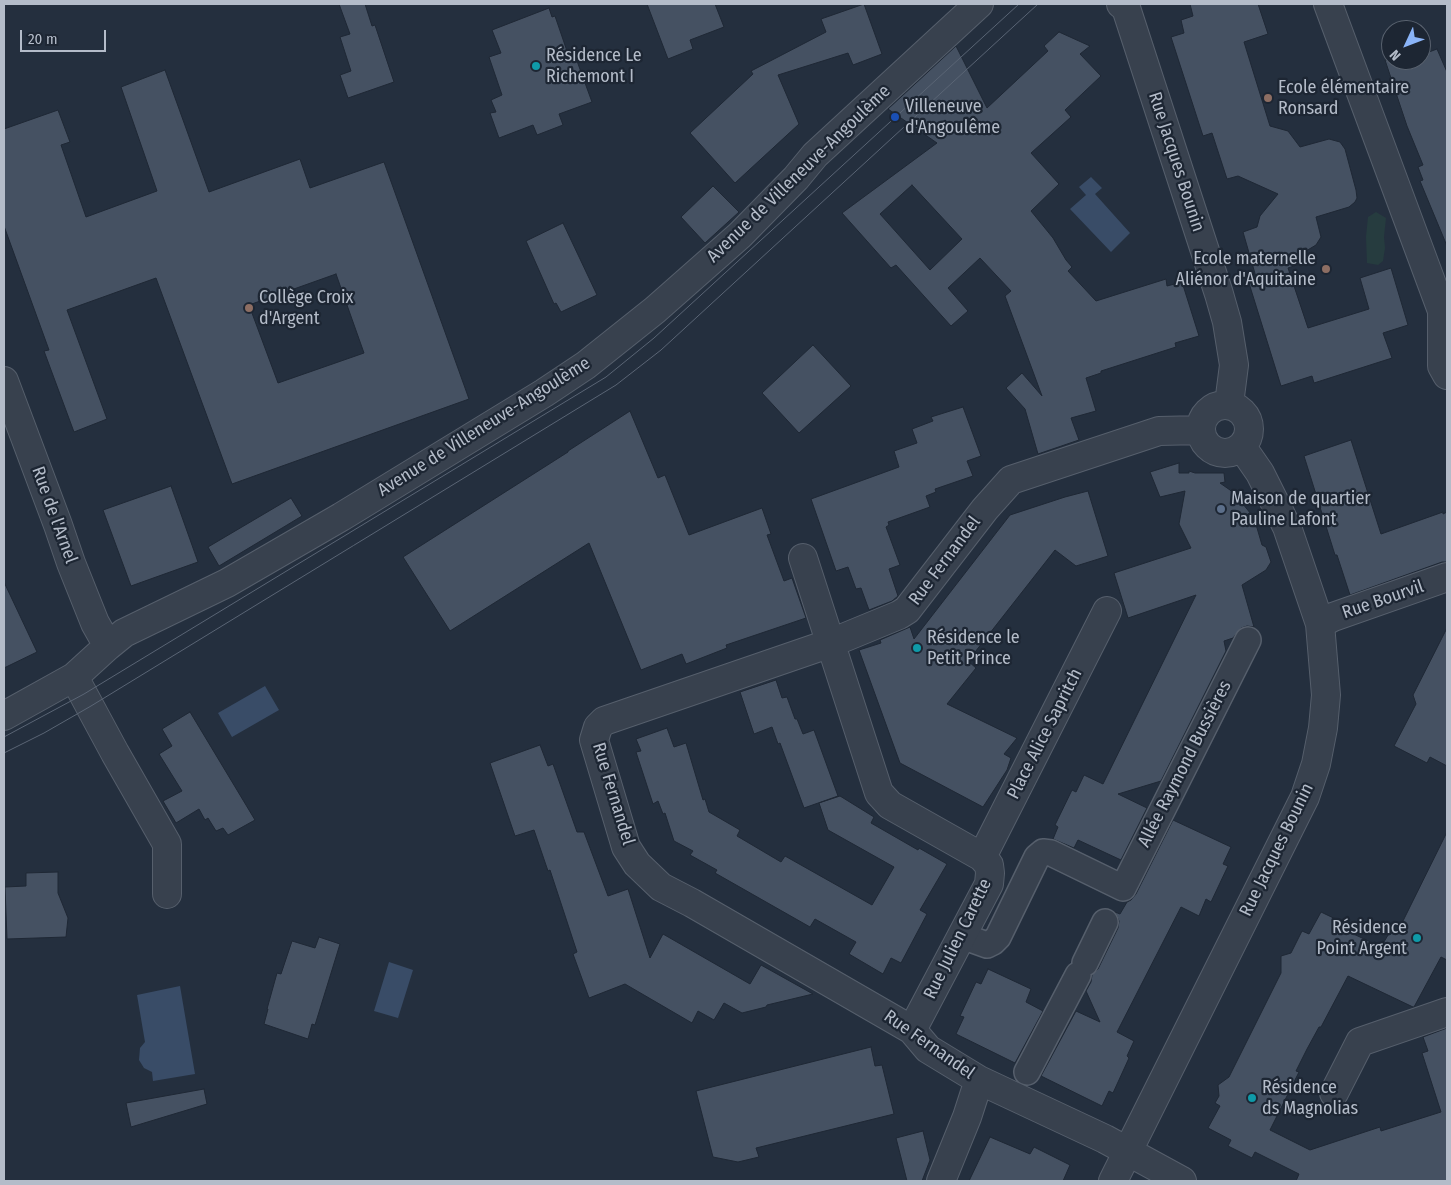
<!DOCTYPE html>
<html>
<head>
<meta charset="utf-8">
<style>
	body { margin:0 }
	#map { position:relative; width:1451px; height:1185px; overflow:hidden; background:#242f3e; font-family:"Fira Sans Condensed",sans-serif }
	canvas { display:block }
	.frame { position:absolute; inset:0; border:5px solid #b4bcc9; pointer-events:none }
	.north { position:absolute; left:1381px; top:20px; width:50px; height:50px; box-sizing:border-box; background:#1d2633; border:1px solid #59626f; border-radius:50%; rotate:227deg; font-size:14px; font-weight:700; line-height:20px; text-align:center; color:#b4bcc9 }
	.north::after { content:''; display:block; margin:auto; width:18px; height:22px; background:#8ab4f8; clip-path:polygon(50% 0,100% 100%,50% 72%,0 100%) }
	.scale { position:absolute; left:20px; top:30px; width:86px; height:22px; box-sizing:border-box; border:2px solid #b4bcc9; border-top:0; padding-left:6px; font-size:15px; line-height:18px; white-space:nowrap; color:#b4bcc9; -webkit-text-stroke:4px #1d2633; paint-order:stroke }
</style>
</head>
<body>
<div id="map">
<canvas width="1451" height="1185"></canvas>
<div class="frame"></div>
<div class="north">N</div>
<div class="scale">20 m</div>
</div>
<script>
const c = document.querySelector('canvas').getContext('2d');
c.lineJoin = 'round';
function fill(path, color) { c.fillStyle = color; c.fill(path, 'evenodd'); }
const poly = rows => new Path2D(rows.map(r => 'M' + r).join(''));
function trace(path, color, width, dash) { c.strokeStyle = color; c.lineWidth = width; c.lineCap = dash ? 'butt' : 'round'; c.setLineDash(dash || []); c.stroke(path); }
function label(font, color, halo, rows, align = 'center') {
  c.font = font + ' "Fira Sans Condensed",sans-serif'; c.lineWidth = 4.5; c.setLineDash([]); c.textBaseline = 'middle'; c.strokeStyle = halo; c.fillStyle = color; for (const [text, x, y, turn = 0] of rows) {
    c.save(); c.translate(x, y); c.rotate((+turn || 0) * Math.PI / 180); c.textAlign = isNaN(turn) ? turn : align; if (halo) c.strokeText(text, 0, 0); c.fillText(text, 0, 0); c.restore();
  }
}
const green = poly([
	[1376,212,1386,218,1384,237,1385,248,1383,261,1378,265,1367,263,1366,237,1368,217]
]);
const water = poly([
	[1091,177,1102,188,1095,194,1130,233,1111,252,1070,209,1086,195,1079,187],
	[265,686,279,710,232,737,218,713],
	[389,962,413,970,398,1018,374,1011],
	[180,986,195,1074,153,1081,152,1072,144,1068,139,1060,140,1048,145,1042,137,995]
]);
const building = poly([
	[339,4,365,4,372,26,375,25,394,82,348,98,340,75,351,71,340,37,350,34,339,4],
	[647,4,715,4,724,27,690,40,693,49,668,59,647,4],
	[864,4,882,54,853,65,848,53,778,75,799,124,735,183,690,133,753,74,751,71,826,32,821,19,864,4],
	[1190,4,1258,4,1268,34,1244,42,1270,126,1288,131,1300,147,1329,139,1340,142,1345,149,1356,190,1357,198,1355,202,1349,207,1316,217,1321,237,1316,245,1301,254,1303,263,1288,268,1308,328,1369,309,1360,278,1391,268,1408,325,1383,333,1392,358,1314,383,1312,376,1281,386,1248,280,1256,277,1243,232,1257,227,1260,216,1278,194,1238,176,1227,179,1212,133,1203,136,1171,37,1184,33,1181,20,1193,16,1190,4],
	[549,8,552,17,555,16,568,54,572,53,575,62,577,61,592,102,559,114,563,125,537,135,533,125,499,138,490,113,496,112,491,100,502,95,489,57,501,53,492,30,549,8],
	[1059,32,1090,46,1080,54,1101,76,1065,110,1071,117,1031,153,1059,184,1031,211,1053,238,1066,260,1072,267,1068,271,1096,301,1166,279,1167,286,1182,282,1199,336,1175,343,1176,347,1101,371,1101,373,1086,378,1096,411,1071,418,1079,440,1038,454,1025,409,1006,388,1022,373,1042,396,1005,296,1011,291,980,258,948,288,968,311,951,326,896,265,891,268,842,213,937,143,888,109,956,46,987,108,1048,51,1044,46,1059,32],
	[912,185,962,239,930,270,880,214,912,185],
	[1437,49,1447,72,1447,246,1420,181,1423,180,1418,167,1423,165,1407,126,1385,60,1421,60,1421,55,1437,49],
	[165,70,209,192,300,159,310,188,384,162,469,399,232,484,156,278,67,310,107,419,74,432,44,351,49,350,4,226,4,129,58,110,70,142,61,145,86,217,157,191,121,87,165,70],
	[336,274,364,353,278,383,249,305,336,274],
	[713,186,739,212,705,243,681,217,713,186],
	[563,223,597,295,561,312,556,303,554,304,526,241,563,223],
	[813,345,851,386,799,433,762,393,813,345],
	[963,407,981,456,967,461,973,476,935,489,936,492,926,496,930,507,888,522,889,525,886,527,900,565,889,569,898,596,892,601,869,610,861,588,856,589,848,567,836,571,811,499,899,467,894,451,917,443,912,429,933,421,931,417,963,407],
	[630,411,658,478,665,475,689,535,762,508,771,534,767,535,784,581,792,578,806,618,726,645,727,648,686,664,682,654,641,670,589,543,450,631,403,557,568,452,568,451,630,411],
	[1351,440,1381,534,1443,512,1443,514,1447,512,1447,562,1442,562,1350,595,1337,555,1335,555,1304,456,1351,440],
	[1179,463,1179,473,1189,473,1189,471,1195,473,1224,473,1225,482,1220,483,1230,490,1238,498,1251,514,1255,521,1262,545,1266,547,1271,562,1266,570,1242,585,1254,627,1247,626,1241,628,1233,638,1224,641,1226,651,1161,781,1118,794,1147,808,1121,860,1078,840,1074,848,1053,839,1058,827,1055,825,1072,790,1076,792,1084,775,1103,784,1196,595,1128,618,1114,573,1191,548,1179,524,1185,491,1160,497,1150,472,1179,463],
	[171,486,198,562,131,586,103,510,171,486],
	[1088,491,1108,556,1076,566,1055,550,968,661,976,668,947,704,1017,738,1004,754,1011,758,1007,770,983,807,900,763,859,650,881,643,880,640,910,627,914,639,1010,515,1065,497,1088,491],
	[291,498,302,516,219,566,208,547,291,498],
	[4,582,37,652,4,668,4,582],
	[1447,628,1447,766,1430,757,1427,763,1394,746,1416,704,1413,695,1447,628],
	[776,680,782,698,787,697,795,719,797,719,803,734,814,730,838,796,804,808,780,743,778,744,772,727,754,734,740,692,776,680],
	[190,712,255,820,228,835,223,828,216,831,208,818,205,820,199,809,176,823,163,801,182,791,159,754,172,746,162,729,190,712],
	[667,728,674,747,686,743,703,800,705,799,709,812,740,830,737,836,781,862,785,856,872,905,894,867,828,830,819,803,840,796,874,817,871,823,918,850,919,848,947,864,920,910,927,914,901,963,891,958,883,974,849,954,856,942,815,919,810,927,715,873,717,870,690,855,693,851,674,841,665,813,663,814,658,801,653,804,636,752,641,751,636,739,667,728],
	[540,745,548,766,553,764,577,832,584,832,608,896,628,889,650,958,663,934,750,984,761,965,813,994,767,1005,766,1007,742,1013,724,1003,714,1020,698,1011,692,1023,625,984,589,998,573,954,577,952,550,870,548,871,534,830,515,836,490,763,540,745],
	[1173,820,1231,847,1223,864,1228,866,1211,902,1206,899,1199,916,1181,907,1117,1032,1134,1041,1127,1056,1129,1058,1113,1093,1109,1091,1102,1106,1041,1076,1076,1011,1100,1022,1086,991,1091,982,1092,975,1098,969,1118,928,1119,921,1115,912,1120,914,1127,902,1131,900,1136,894,1173,820],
	[1447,832,1447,960,1441,957,1414,1007,1413,1007,1348,976,1321,1027,1319,1027,1307,1049,1296,1071,1299,1072,1270,1130,1310,1150,1380,1127,1381,1131,1441,1112,1422,1053,1428,1051,1423,1037,1447,1028,1447,1181,1296,1181,1299,1174,1255,1152,1252,1158,1228,1146,1231,1140,1208,1128,1220,1106,1215,1103,1219,1096,1218,1085,1229,1077,1281,973,1281,956,1291,953,1302,931,1309,934,1321,912,1346,924,1343,929,1381,947,1388,935,1399,929,1447,832],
	[58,872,58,893,68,918,66,937,7,939,5,887,26,886,26,873,58,872],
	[319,937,340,944,315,1025,312,1024,308,1039,264,1024,268,1009,267,1009,277,973,281,974,292,941,315,948,319,937],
	[988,969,1031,989,1026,1002,1043,1011,1015,1063,956,1034,964,1017,960,1016,976,982,981,984,988,969],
	[871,1047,875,1066,882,1065,894,1114,756,1148,759,1157,738,1162,713,1157,696,1091,871,1047],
	[204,1089,207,1104,131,1127,126,1103,204,1089],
	[923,1131,930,1160,922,1181,907,1181,896,1138,923,1131],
	[990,1137,1030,1154,1034,1147,1070,1165,1063,1181,969,1181,990,1137]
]);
const pedestrian = poly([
	[962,936,987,945,993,942,998,937,1037,857,1043,852,1051,853,1123,888,1248,640],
	[1085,963,1105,922],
	[1027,1072,1078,975]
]);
const minor = poly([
	[1121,4,1126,8,1219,294,1227,322,1234,365,1229,404],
	[1328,4,1442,311,1442,366,1447,375],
	[4,381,58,525,71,563,95,623,108,646],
	'1201 429a24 24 0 1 1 48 0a24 24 0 1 1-48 0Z',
	[803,558,879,793,890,805,982,857,989,865,990,873,989,884,912,1030],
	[1320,624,1333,617,1447,577],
	[74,677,115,753,167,844,167,894],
	[4,716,74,677,108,646,124,633,227,583,341,517,544,393,586,365,655,310,740,235,796,178,815,155,979,4],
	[982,857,1107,611],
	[1334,1093,1360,1042,1447,1012],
	[941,1181,967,1117,979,1080],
	[1113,1181,1305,797,1316,764,1323,728,1326,695,1320,624,1287,527,1260,473,1242,447],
	[1182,1181,1105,1139,979,1080,928,1049,912,1030,692,903,661,887,637,864,626,847,594,740,598,727,604,721,831,643,899,615,907,610,985,509,1011,480,1159,431,1201,430]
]);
const tram = poly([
	[4,737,84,694,606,377,654,338,1019,4],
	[4,753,44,733,91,706,616,385,661,350,1038,4]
]);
const markers = [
	[536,66,5,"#0f9aa8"],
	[1268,98,5,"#8d6e63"],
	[895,117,5,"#1a4fb4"],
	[1326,269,5,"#8d6e63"],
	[249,308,5,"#8d6e63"],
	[1221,509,5,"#5c6f8a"],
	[917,648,5,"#0f9aa8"],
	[1417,938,5,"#0f9aa8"],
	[1252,1098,5,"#0f9aa8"]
];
const poiNames = [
	["Résidence Le",546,56],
	["Richemont I",546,77],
	["Ecole élémentaire",1278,88],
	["Ronsard",1278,109],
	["Villeneuve",905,107],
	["d'Angoulême",905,128],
	["Ecole maternelle",1316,259,"right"],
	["Aliénor d'Aquitaine",1316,280,"right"],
	["Collège Croix",259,298],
	["d'Argent",259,319],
	["Maison de quartier",1231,499],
	["Pauline Lafont",1231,520],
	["Résidence le",927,638],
	["Petit Prince",927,659],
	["Résidence",1407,928,"right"],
	["Point Argent",1407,949,"right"],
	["Résidence",1262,1088],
	["ds Magnolias",1262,1109]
];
const streetNames = [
	["Rue Jacques Bounin",1176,162,72],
	["Avenue de Villeneuve-Angoulème",799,174,-44],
	["Avenue de Villeneuve-Angoulème",484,427,-32],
	["Rue de l'Arnel",54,515,70],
	["Rue Fernandel",945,561,-53],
	["Rue Bourvil",1383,600,-19],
	["Place Alice Sapritch",1045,734,-63],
	["Allée Raymond Bussières",1185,764,-63],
	["Rue Fernandel",613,794,73],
	["Rue Jacques Bounin",1277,850,-64],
	["Rue Julien Carette",958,939,-64],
	["Rue Fernandel",929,1045,35]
];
fill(green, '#263c3f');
fill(water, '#394c67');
fill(building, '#455162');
trace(building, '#1f2835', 1);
trace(pedestrian, '#565f6c', 28);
trace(minor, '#565f6c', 30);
trace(pedestrian, '#38414e', 25);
trace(minor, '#38414e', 28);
trace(tram, '#5a6575', 1);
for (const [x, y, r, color] of markers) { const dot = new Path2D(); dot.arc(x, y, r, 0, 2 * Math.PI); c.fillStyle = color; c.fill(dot); trace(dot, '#1d2633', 2); }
label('18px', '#b4bcc9', '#1d2633', poiNames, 'left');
label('18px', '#b4bcc9', '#1d2633', streetNames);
</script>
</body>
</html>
